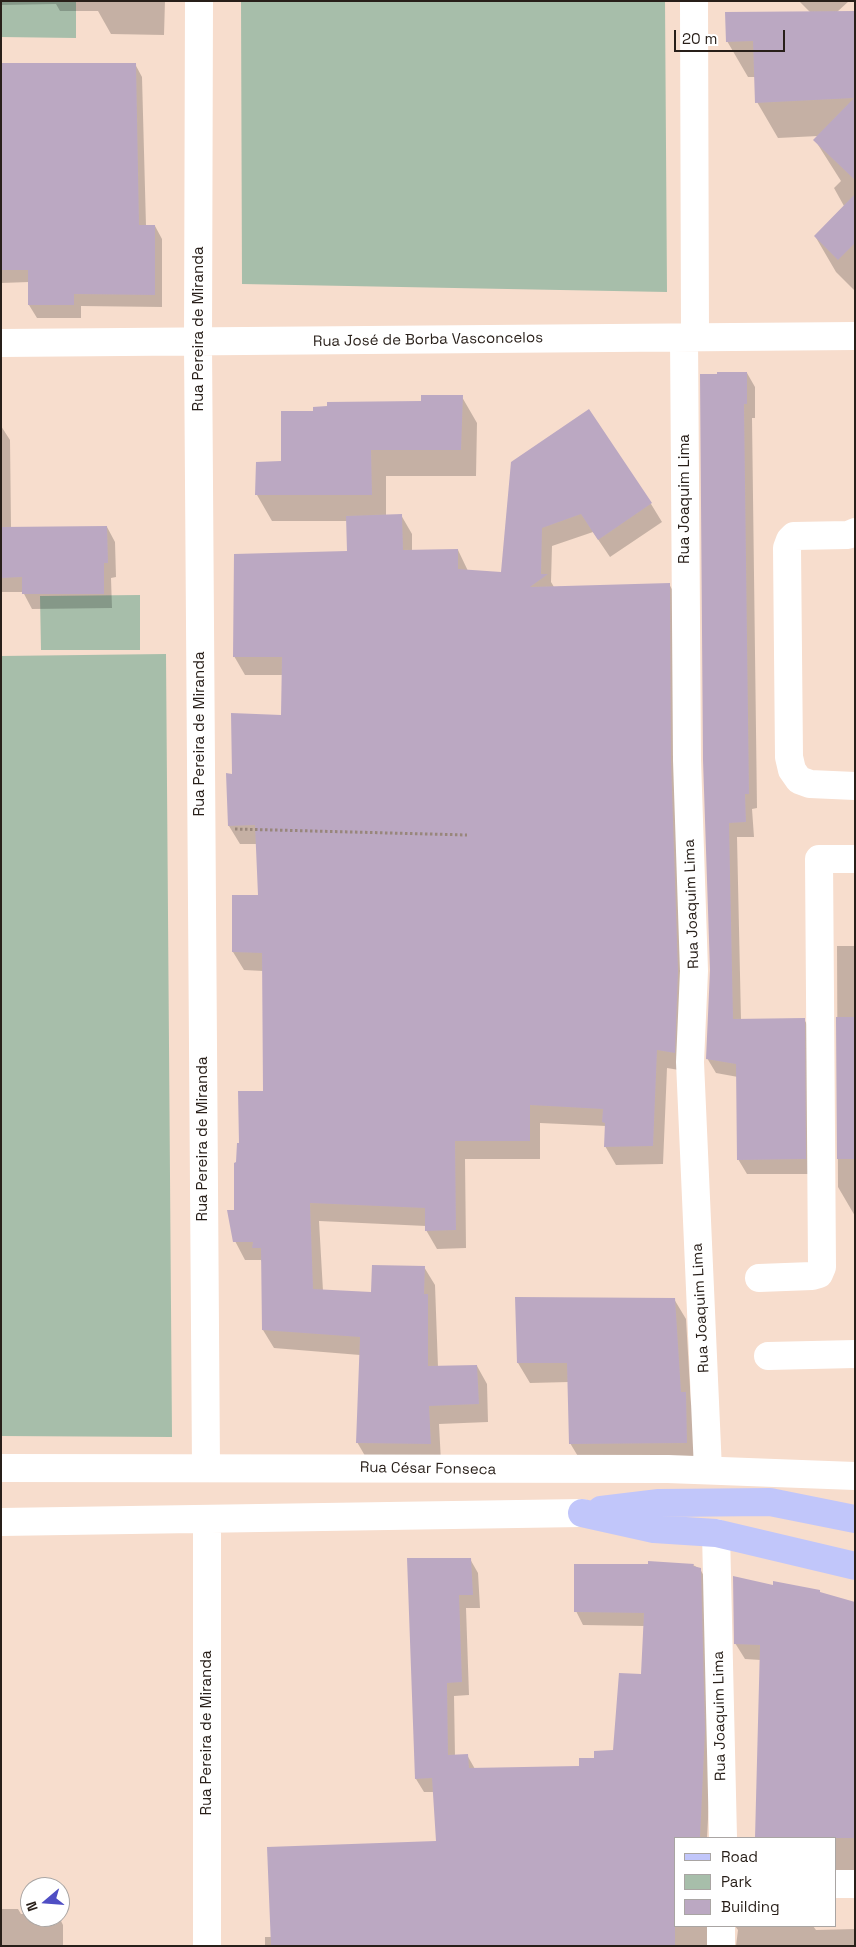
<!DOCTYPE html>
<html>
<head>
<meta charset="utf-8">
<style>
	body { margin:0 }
	#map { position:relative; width:856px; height:1947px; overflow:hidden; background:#f7ddcd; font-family:"Space Grotesk",sans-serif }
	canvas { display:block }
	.frame { position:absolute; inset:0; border:2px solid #281f19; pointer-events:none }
	.legend { position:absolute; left:674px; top:1837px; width:162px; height:90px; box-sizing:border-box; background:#fff; border:1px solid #a9a5a3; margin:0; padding:6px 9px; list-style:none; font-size:15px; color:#281f19 }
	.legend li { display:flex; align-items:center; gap:10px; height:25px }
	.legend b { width:25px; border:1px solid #a9a5a3 }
	.north { position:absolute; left:20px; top:1877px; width:50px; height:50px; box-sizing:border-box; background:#fff; border:1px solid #a9a5a3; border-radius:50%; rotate:252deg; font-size:14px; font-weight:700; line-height:20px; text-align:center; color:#281f19 }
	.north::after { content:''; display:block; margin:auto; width:18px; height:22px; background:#4f4ec4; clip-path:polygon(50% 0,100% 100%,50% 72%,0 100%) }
	.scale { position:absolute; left:674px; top:30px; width:111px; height:22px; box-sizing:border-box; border:2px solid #281f19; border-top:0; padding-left:6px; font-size:15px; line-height:18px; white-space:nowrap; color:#281f19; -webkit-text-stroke:4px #fff; paint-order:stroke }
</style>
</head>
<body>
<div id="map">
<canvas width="856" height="1947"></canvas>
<div class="frame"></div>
<ul class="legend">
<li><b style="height:6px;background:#c1c6fa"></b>Road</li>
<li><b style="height:14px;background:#a7beaa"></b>Park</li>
<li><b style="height:14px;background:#bba8c2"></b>Building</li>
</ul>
<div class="north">N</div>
<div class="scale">20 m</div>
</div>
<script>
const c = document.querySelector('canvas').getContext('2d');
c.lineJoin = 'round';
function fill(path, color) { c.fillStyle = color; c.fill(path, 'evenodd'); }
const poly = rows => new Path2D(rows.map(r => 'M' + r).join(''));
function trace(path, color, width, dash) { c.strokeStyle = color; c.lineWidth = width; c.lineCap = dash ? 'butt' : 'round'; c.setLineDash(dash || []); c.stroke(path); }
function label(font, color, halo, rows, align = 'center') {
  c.font = font + ' "Space Grotesk",sans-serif'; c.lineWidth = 4; c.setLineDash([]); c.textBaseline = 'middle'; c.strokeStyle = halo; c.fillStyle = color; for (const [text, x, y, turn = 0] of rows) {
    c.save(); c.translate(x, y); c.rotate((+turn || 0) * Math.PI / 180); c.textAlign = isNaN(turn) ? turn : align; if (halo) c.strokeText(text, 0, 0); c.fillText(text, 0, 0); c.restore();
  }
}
const green = poly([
	[1,1,76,1,76,38,1,37],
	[241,1,665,1,667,292,242,284],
	[140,595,140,650,41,650,40,596],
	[166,654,172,1437,1,1436,1,656]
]);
const shadow = poly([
	[1,1,165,1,164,35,111,34,98,11,60,11,56,4,1,5],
	[799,1,849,1,837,12,855,12,855,291,836,272,815,236,844,206,834,188,841,181,815,140,818,136,778,138,757,102,756,77,748,77,727,41,810,12],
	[1,64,135,64,142,77,146,226,155,226,162,239,162,307,81,306,81,318,37,318,29,305,29,282,1,283],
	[747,373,755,387,755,418,752,418,757,808,752,809,754,837,737,837,741,1020,804,1019,812,1034,813,1174,747,1174,738,1159,738,1077,716,1073,707,1058,711,970,704,760],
	[462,397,477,423,476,476,386,476,386,516,401,515,412,534,412,551,458,550,468,571,502,573,512,463,651,504,662,522,610,557,593,532,552,546,551,582,554,587,669,584,680,603,685,1071,667,1068,663,1164,616,1165,605,1146,606,1126,540,1123,540,1159,465,1159,466,1248,437,1249,426,1230,426,1226,319,1221,323,1291,372,1293,424,1267,435,1285,438,1367,477,1366,487,1384,488,1422,439,1424,441,1462,368,1461,357,1442,360,1355,274,1348,263,1330,262,1262,261,1260,245,1260,235,1241,240,1144,264,1093,263,971,244,970,233,952,234,897,259,896,257,844,240,844,229,826,233,775,282,717,283,675,245,675,234,656,348,553,347,521,272,521,257,495,282,463,314,412],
	[1,426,10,440,11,528,107,527,115,542,116,577,111,578,112,608,32,609,23,592,1,592],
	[837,946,855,946,855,1216,838,1187],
	[516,1299,674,1299,686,1319,691,1404,696,1413,698,1463,582,1463,570,1443,569,1382,530,1383,518,1363],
	[408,1559,470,1559,478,1573,480,1608,466,1608,469,1695,454,1696,455,1756,467,1755,475,1769,580,1768,614,1751,642,1675,644,1626,583,1625,576,1611,693,1565,700,1569,708,1583,712,1744,707,1838,675,1838,675,1926,723,1926,713,1946,265,1946,265,1937,272,1937,437,1843,434,1792,424,1792,416,1779],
	[775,1587,821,1594,855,1603,855,1878,835,1872,835,1838,756,1838,761,1660,745,1659,735,1643],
	[1,1909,18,1909,21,1914,30,1914,30,1917,59,1917,63,1925,63,1946,1,1946],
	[735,1926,813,1926,816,1930,855,1929,855,1946,736,1946,738,1930]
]);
const building = poly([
	[855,11,855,180,813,140,854,98,755,103,753,41,726,42,725,12],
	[1,63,136,63,139,225,155,225,155,295,74,294,74,305,28,305,28,270,1,270],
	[855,194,855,243,838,260,814,236],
	[717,372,747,372,747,404,744,404,749,794,745,794,746,822,729,823,733,1019,805,1018,806,1159,737,1160,736,1064,706,1059,710,970,703,760,700,374,717,374],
	[421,395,463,395,461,450,371,450,372,495,255,495,256,462,281,461,281,411,313,411,313,407,327,406,327,402,421,401],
	[589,409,652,503,598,540,581,514,542,528,541,574,548,574,530,587,670,583,671,760,678,971,675,1053,657,1050,653,1146,604,1147,605,1123,602,1122,603,1109,530,1105,530,1141,455,1141,456,1230,425,1231,425,1208,310,1203,313,1289,371,1292,372,1265,425,1266,424,1294,428,1294,428,1366,477,1365,479,1404,429,1406,431,1444,356,1443,360,1337,262,1330,261,1248,252,1248,253,1242,233,1242,227,1210,234,1210,234,1163,236,1162,237,1143,239,1143,238,1091,263,1091,262,953,232,952,232,895,258,895,255,825,228,826,226,773,232,774,231,713,281,715,282,657,233,657,234,554,347,551,346,516,402,514,403,550,458,549,458,569,501,572,511,462],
	[107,526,108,563,104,563,104,594,22,594,22,577,1,578,1,527],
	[836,1017,855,1017,855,1159,837,1159],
	[515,1297,675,1298,681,1392,686,1392,687,1443,569,1444,567,1363,517,1363],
	[407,1558,471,1558,473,1595,459,1595,462,1682,447,1683,448,1755,468,1754,469,1768,579,1766,579,1758,594,1758,594,1751,613,1750,619,1673,641,1674,644,1613,574,1612,574,1564,648,1564,648,1561,694,1564,693,1566,701,1568,705,1730,700,1838,675,1838,675,1946,271,1946,267,1847,436,1841,432,1778,415,1779],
	[733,1576,773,1585,773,1581,820,1590,820,1592,855,1602,855,1838,755,1838,760,1645,734,1644]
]);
const path = poly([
	[235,829,467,835]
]);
const minor = poly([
	[199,1,198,343,206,1467],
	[694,1,695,337],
	[684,337,687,760,694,971,690,1062,708,1470],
	[1,343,855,336],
	[855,532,848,535,794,536,790,540,787,548,789,757,792,770,799,780,810,784,855,786],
	[759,1278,812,1276,819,1274,822,1267,819,859,855,859],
	[768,1356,855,1354],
	[1,1468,668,1469,855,1476],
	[207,1521,207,1946],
	[1,1522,582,1513],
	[716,1533,723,1838],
	[835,1884,855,1884],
	[721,1946,721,1926]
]);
const major = poly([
	[601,1510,659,1503,770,1502,855,1519],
	[582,1513,654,1529,716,1533,855,1566]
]);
const streetNames = [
	["Rua Pereira de Miranda",199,329,-90],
	["Rua José de Borba Vasconcelos",428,340,-1],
	["Rua Joaquim Lima",685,499,-90],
	["Rua Pereira de Miranda",200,734,-90],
	["Rua Joaquim Lima",692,904,-92],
	["Rua Pereira de Miranda",203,1139,-90],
	["Rua Joaquim Lima",701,1308,-93],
	["Rua César Fonseca",428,1469,1],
	["Rua Joaquim Lima",720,1716,-91],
	["Rua Pereira de Miranda",207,1733,-90]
];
fill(green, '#a7beaa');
fill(shadow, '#0003');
fill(building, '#bba8c2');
trace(path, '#98867b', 3, [2.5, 2.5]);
trace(minor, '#fff', 28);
trace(major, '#c1c6fa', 28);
label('15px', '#281f19', '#fff', streetNames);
</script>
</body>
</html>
